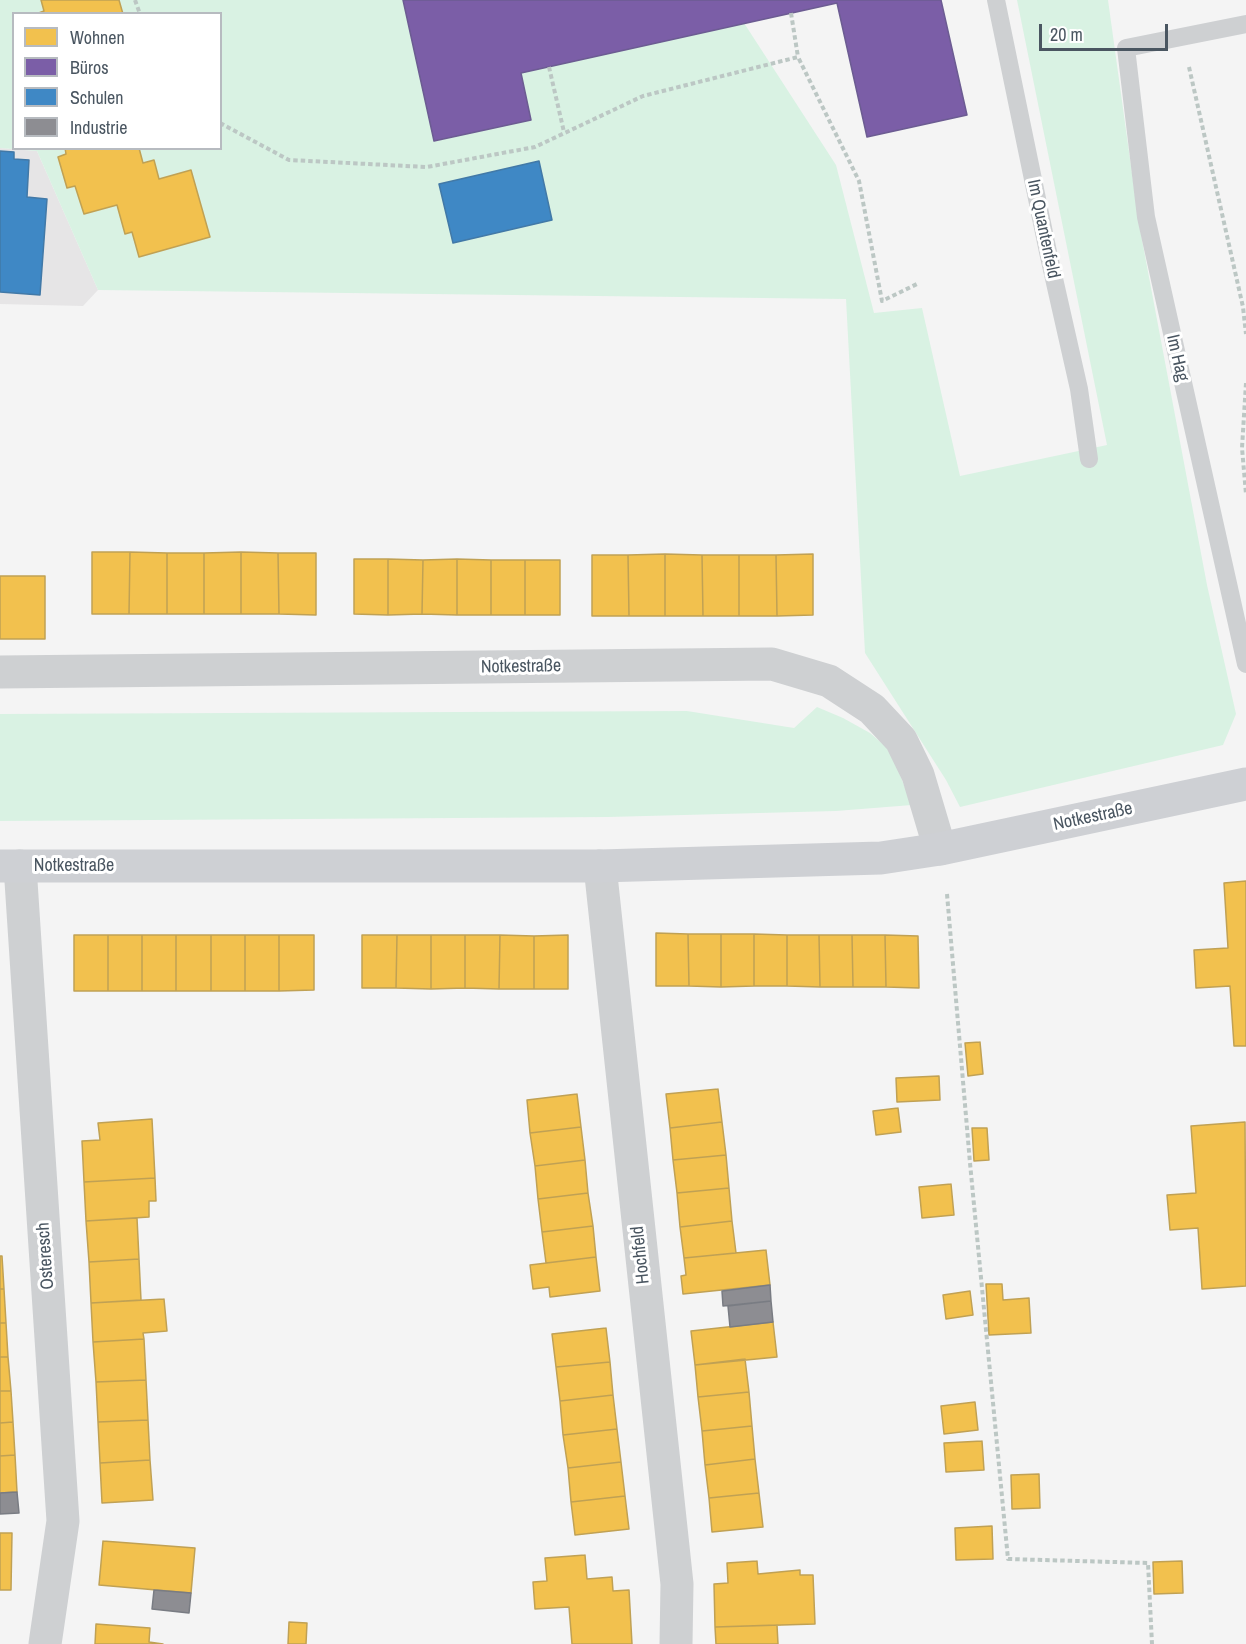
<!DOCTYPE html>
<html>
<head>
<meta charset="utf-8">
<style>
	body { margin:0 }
	#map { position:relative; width:1246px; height:1644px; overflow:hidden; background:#f4f4f4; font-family:"Archivo Narrow",sans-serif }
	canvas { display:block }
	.legend { position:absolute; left:12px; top:12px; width:210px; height:138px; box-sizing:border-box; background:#fff; border:2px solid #b7bbc0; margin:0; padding:8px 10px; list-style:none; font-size:18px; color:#4a5661 }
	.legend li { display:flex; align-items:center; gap:12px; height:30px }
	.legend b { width:30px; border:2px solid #b7bbc0 }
	.scale { position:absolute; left:1039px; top:24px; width:129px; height:27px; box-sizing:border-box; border:3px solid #4a5661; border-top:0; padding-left:8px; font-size:18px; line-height:21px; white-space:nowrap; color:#4a5661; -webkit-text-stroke:4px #fff; paint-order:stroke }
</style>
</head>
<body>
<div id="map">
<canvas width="1246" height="1644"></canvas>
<ul class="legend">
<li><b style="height:16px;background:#f2c14e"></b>Wohnen</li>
<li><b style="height:16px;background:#7b5ea7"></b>Büros</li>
<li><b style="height:16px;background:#3f88c5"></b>Schulen</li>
<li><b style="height:16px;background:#8d8d92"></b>Industrie</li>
</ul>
<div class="scale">20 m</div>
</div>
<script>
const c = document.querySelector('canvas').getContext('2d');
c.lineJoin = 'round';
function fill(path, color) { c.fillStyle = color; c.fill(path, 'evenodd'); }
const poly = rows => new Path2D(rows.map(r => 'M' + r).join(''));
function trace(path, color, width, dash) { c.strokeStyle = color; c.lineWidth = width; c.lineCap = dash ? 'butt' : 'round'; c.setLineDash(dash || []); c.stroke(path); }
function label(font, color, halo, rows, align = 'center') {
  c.font = font + ' "Archivo Narrow",sans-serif'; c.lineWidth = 6; c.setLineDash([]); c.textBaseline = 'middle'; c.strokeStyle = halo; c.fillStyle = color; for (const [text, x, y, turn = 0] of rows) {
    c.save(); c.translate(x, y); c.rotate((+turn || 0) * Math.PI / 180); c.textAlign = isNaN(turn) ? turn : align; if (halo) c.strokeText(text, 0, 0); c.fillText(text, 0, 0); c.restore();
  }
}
const education = poly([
	[0,148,37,151,98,290,83,306,0,304]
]);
const green = poly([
	[0,0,403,0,435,141,531,120,521,73,744,23,836,165,874,313,922,308,960,476,1107,445,1017,0,1108,0,1139,224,1207,585,1236,714,1223,745,960,807,946,780,865,653,846,299,98,290,37,151,0,148],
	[14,14,220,14,220,148,14,148],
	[817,707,843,718,870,733,890,750,912,805,836,811,608,817,0,821,0,714,687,711,794,728]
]);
const homes = poly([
	[41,0,119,0,123,14,36,14,44,11,41,0],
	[65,148,139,148,143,163,154,160,159,179,191,170,210,237,139,257,132,232,125,234,117,205,84,214,75,186,67,188,58,157,66,154,65,148],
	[92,552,130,552,129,614,92,614,92,552],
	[130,552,167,553,167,614,129,614,130,552],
	[241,552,278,553,279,614,241,614,241,552],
	[241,552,241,614,204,614,204,553,241,552],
	[167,553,204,553,204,614,167,614,167,553],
	[278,553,316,553,316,615,279,614,278,553],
	[665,554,702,555,703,616,665,616,665,554],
	[665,554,665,616,629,616,628,555,665,554],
	[813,554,813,615,777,616,776,555,813,554],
	[592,555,628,555,629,616,592,616,592,555],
	[702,555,739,555,739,616,703,616,702,555],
	[739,555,776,555,777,616,739,616,739,555],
	[354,559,388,559,388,615,354,614,354,559],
	[388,559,423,560,422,614,388,615,388,559],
	[457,559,491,560,491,615,457,615,457,559],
	[457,559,457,615,422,614,423,560,457,559],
	[491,560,525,560,525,615,491,615,491,560],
	[525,560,560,560,560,615,525,615,525,560],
	[0,576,45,576,45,639,0,639,0,576],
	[1246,881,1246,1046,1234,1046,1230,986,1196,988,1194,950,1228,948,1224,883,1246,881],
	[656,933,688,934,689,986,656,986,656,933],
	[688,934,721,934,721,987,689,986,688,934],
	[721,934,754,934,754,986,721,987,721,934],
	[754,934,787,935,787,986,754,986,754,934],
	[74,935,108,935,108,991,74,991,74,935],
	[108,935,142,935,142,991,108,991,108,935],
	[142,935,176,935,176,991,142,991,142,935],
	[176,935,211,935,211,991,176,991,176,935],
	[211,935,245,935,245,991,211,991,211,935],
	[245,935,279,935,279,991,245,991,245,935],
	[279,935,314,935,314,990,279,991,279,935],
	[362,935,397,935,396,988,362,988,362,935],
	[397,935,431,935,431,989,396,988,397,935],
	[431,935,465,935,465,988,431,989,431,935],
	[465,935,500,935,499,989,465,988,465,935],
	[500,935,534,936,534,989,499,989,500,935],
	[568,935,568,989,534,989,534,936,568,935],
	[787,935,819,935,820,987,787,986,787,935],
	[819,935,852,935,853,987,820,987,819,935],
	[852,935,885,935,886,987,853,987,852,935],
	[885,935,918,936,919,988,886,987,885,935],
	[980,1042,983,1074,968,1076,965,1043,980,1042],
	[939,1076,940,1100,897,1102,896,1078,939,1076],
	[718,1089,722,1122,670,1128,666,1094,718,1089],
	[577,1094,581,1127,530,1133,527,1100,577,1094],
	[898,1108,901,1132,876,1135,873,1111,898,1108],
	[152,1119,155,1178,84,1182,82,1141,100,1140,98,1123,152,1119],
	[722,1122,726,1155,673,1160,670,1128,722,1122],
	[1245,1122,1246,1286,1202,1289,1198,1228,1170,1230,1167,1195,1196,1193,1191,1126,1245,1122],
	[581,1127,585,1160,535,1166,530,1133,581,1127],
	[972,1128,987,1128,989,1160,974,1161,972,1128],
	[726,1155,729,1188,677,1193,673,1160,726,1155],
	[585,1160,588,1193,538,1199,535,1166,585,1160],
	[155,1178,156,1201,149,1201,149,1217,86,1221,84,1182,155,1178],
	[951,1184,954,1215,922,1218,919,1187,951,1184],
	[729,1188,732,1221,680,1227,677,1193,729,1188],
	[588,1193,593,1226,542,1232,538,1199,588,1193],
	[137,1218,139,1259,89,1262,86,1221,137,1218],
	[732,1221,736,1253,684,1258,680,1227,732,1221],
	[593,1226,596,1257,546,1263,542,1232,593,1226],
	[766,1250,770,1285,683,1294,681,1276,686,1275,684,1258,766,1250],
	[0,1256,2,1256,4,1289,0,1289,0,1256],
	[596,1257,600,1291,550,1297,549,1287,533,1289,530,1265,596,1257],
	[139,1259,141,1300,91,1303,89,1262,139,1259],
	[986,1284,1002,1284,1003,1300,1029,1298,1031,1333,989,1335,986,1284],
	[0,1289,4,1289,6,1323,0,1323,0,1289],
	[970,1291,973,1315,946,1319,943,1295,970,1291],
	[164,1299,167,1331,143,1333,144,1339,93,1342,91,1303,164,1299],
	[773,1322,777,1357,695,1365,691,1331,773,1322],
	[0,1323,6,1323,8,1357,0,1357,0,1323],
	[606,1328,610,1362,556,1367,552,1334,606,1328],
	[144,1339,146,1380,96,1382,93,1342,144,1339],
	[0,1357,8,1357,11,1391,0,1391,0,1357],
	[745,1359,749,1392,698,1397,695,1365,745,1359],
	[610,1362,613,1395,560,1401,556,1367,610,1362],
	[146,1380,148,1420,98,1422,96,1382,146,1380],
	[0,1391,11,1391,13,1422,0,1423,0,1391],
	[749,1392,752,1426,702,1431,698,1397,749,1392],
	[613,1395,617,1429,563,1435,560,1401,613,1395],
	[975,1402,978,1430,944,1434,941,1406,975,1402],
	[148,1420,150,1460,100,1463,98,1422,148,1420],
	[13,1422,15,1455,0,1456,0,1423,13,1422],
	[752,1426,755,1459,705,1465,702,1431,752,1426],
	[617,1429,621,1462,568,1468,563,1435,617,1429],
	[982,1441,984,1470,946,1472,944,1443,982,1441],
	[15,1455,17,1492,0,1493,0,1456,15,1455],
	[755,1459,759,1493,709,1498,705,1465,755,1459],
	[150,1460,153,1500,102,1503,100,1463,150,1460],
	[621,1462,625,1496,571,1502,568,1468,621,1462],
	[1039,1474,1040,1508,1012,1509,1011,1475,1039,1474],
	[759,1493,763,1527,712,1532,709,1498,759,1493],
	[625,1496,629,1529,575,1535,571,1502,625,1496],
	[992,1526,993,1559,956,1560,955,1528,992,1526],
	[0,1533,12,1533,11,1590,0,1590,0,1533],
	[103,1541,195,1548,191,1593,99,1585,103,1541],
	[585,1555,587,1579,612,1577,613,1591,629,1590,632,1644,572,1644,569,1607,535,1609,533,1582,547,1581,545,1558,585,1555],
	[757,1561,758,1574,800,1570,800,1575,813,1575,815,1624,715,1627,714,1584,728,1583,727,1563,757,1561],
	[1182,1561,1183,1593,1154,1594,1153,1562,1182,1561],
	[289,1622,307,1623,306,1644,288,1644,289,1622],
	[96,1624,150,1628,149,1642,163,1644,95,1644,96,1624],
	[777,1625,778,1644,716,1644,715,1627,777,1625]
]);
const offices = poly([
	[403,0,941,0,967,115,867,137,837,3,521,73,531,120,434,141,403,0]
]);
const schools = poly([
	[0,151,14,152,14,159,29,160,27,197,47,199,40,295,0,292,0,151],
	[539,161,552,220,453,243,439,184,539,161]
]);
const industry = poly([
	[770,1285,771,1301,723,1306,722,1291,770,1285],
	[771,1301,773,1322,730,1327,728,1306,771,1301],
	[17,1492,19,1513,0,1514,0,1493,17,1492],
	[154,1590,191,1593,189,1613,152,1609,154,1590]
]);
const path = poly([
	[135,0,140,14],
	[791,13,798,57],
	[549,67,564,132],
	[1189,67,1243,307,1246,334],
	[220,123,289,160,427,167,535,147,643,96,798,57,859,181,882,301,917,284],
	[1246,383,1242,448,1246,494],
	[947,894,970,1163,1008,1559,1148,1563,1152,1644]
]);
const lane = poly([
	[996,0,1048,252,1079,389,1089,459],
	[1246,24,1126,48,1146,217,1246,664]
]);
const street = poly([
	[0,672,772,664,829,681,872,709,901,740,918,775,940,849],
	[20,866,63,1521,45,1644],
	[600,866,677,1584,676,1644]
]);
const secondary = poly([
	[0,866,600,866,881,858,940,849,1246,784]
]);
const streetNames = [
	["Im Quantenfeld",1043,229,78],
	["Im Hag",1177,358,77],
	["Notkestraße",521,667,-1],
	["Notkestraße",1093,817,-12],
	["Notkestraße",74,866],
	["Hochfeld",641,1255,-96],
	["Osteresch",46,1256,-94]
];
fill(education, '#e6e5e6');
fill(green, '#d9f2e3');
fill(homes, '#f2c14e');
trace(homes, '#c0a154', 1.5);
fill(offices, '#7b5ea7');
trace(offices, '#6c5c92', 1.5);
fill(schools, '#3f88c5');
trace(schools, '#4279a7', 1.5);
fill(industry, '#8d8d92');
trace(industry, '#797c83', 1.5);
trace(path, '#bcc7c4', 4, [4.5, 3]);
trace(lane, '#ced0d2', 18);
trace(street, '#ced0d2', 33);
trace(secondary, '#ced0d4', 33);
label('18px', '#4a5661', '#fff', streetNames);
</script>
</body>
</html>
